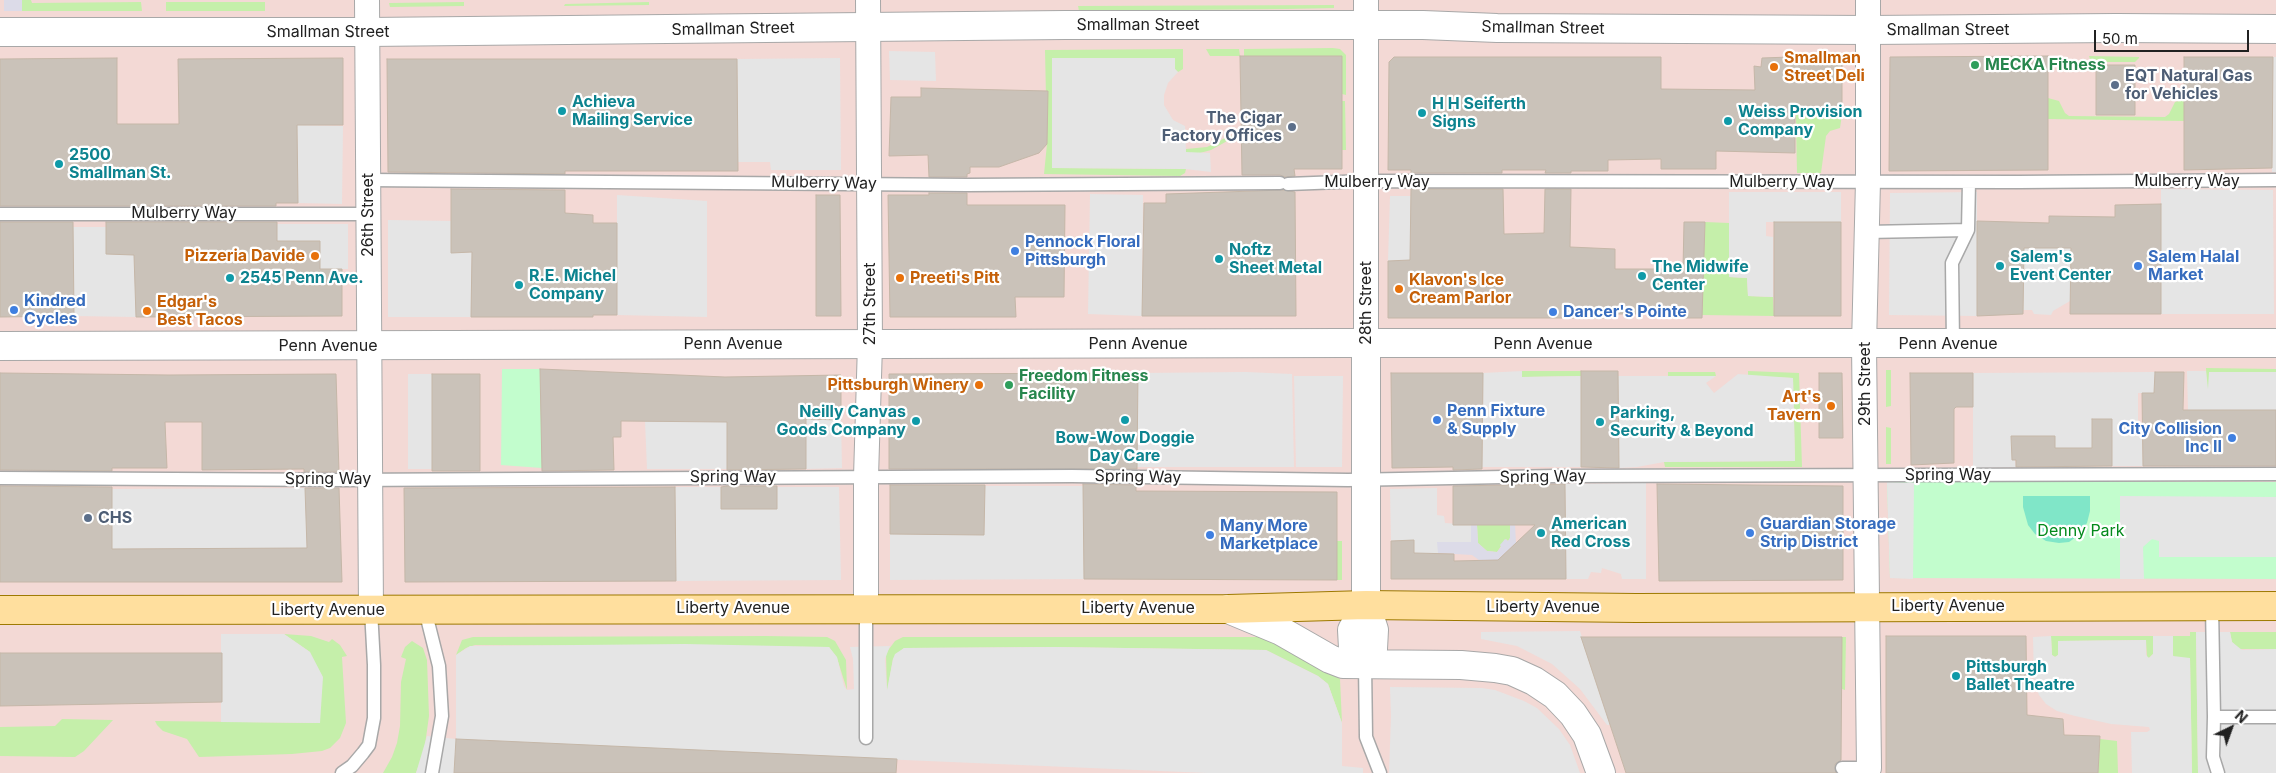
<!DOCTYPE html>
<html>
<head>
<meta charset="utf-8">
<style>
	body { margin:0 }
	#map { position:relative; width:2276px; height:773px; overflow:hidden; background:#f2efe7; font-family:Inter,sans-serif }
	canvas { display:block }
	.north { position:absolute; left:2206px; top:703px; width:50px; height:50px; -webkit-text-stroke:4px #fff; paint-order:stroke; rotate:42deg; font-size:14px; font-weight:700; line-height:20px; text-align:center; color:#212121 }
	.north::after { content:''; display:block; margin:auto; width:18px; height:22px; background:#212121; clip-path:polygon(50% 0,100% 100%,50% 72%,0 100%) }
	.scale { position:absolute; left:2094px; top:30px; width:155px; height:22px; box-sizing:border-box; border:2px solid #212121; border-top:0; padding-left:6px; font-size:15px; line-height:18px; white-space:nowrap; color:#212121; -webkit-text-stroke:4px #fff; paint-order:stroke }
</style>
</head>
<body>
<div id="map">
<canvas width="2276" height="773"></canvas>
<div class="north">N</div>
<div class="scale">50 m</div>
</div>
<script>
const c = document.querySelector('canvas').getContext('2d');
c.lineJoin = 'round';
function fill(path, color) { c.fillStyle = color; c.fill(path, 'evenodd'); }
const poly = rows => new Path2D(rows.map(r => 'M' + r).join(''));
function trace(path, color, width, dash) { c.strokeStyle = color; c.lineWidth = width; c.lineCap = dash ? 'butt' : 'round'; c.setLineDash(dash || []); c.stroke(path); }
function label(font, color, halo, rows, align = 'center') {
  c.font = font + ' Inter,sans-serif'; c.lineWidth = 4.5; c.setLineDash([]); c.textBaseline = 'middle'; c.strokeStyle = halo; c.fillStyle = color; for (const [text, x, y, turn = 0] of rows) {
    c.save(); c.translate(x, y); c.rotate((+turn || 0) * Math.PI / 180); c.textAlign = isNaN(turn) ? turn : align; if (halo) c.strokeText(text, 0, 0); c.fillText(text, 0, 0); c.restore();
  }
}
const commercial = poly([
	[0,0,2276,0,2276,773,0,773]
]);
const grass = poly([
	[22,0,31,0,32,3,141,2,142,11,22,11],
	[166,2,265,2,265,11,166,11],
	[464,2,464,6,390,7,389,3],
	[649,2,649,5,564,6,565,4],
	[1334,5,1334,8,1286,9,1079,11,1078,6],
	[1333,48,1340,49,1346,55,1346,95,1342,94,1341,56,1244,56,1244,49],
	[1183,49,1183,69,1178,72,1175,69,1175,58,1129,59,1053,168,1186,169,1185,173,1180,176,1044,174,1047,144,1045,50],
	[1206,49,1239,49,1240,56,1210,56],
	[1802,56,1818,56,1817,113,1842,114,1840,128,1830,131,1826,136,1821,173,1797,173,1795,74,1802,66],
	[2089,56,2139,57,2139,58,2135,62,2094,62,2090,59],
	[2048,98,2059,101,2065,113,2069,116,2165,117,2169,114,2175,102,2184,100,2184,121,2048,119],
	[1342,101,1345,101,1346,150,1342,150],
	[1229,136,1242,136,1242,140,1229,140,1211,150,1200,153,1186,153,1186,149,1207,147],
	[1705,222,1729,223,1729,277,1747,278,1748,296,1773,297,1774,316,1702,315],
	[2206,368,2276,369,2276,372,2209,372,2209,389,2207,389],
	[1886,370,1891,370,1891,406,1886,407],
	[1522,371,1581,371,1581,376,1522,377],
	[1748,371,1799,373,1802,467,1665,467,1664,462,1795,461,1793,378,1748,376],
	[1668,372,1715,372,1716,376,1668,377],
	[1886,427,1891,428,1891,464,1886,464],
	[1477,525,1510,525,1510,538,1508,541,1506,539,1497,552,1487,551,1478,543],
	[1337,541,1342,541,1342,580,1337,580],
	[2190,632,2196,632,2198,773,2192,773,2190,658,2175,658,2172,654,2173,636,2190,636],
	[2230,632,2276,632,2276,649,2239,649,2232,642],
	[284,634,311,636,329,642,332,639,340,645,347,656,342,657,346,723,340,738,330,748,322,751,292,754,199,757,187,739,163,731,157,725,155,721,320,723,310,652],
	[765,636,827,637,835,641,846,660,847,690,837,658,829,647,475,645,466,648,456,655,462,640,473,637],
	[2051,636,2153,636,2153,654,2149,658,2147,657,2146,640,2058,641,2058,655,2055,657,2052,655],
	[903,637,1264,637,1340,679,1342,723,1328,684,1318,676,1266,650,1055,647,904,648,893,659,887,693,886,653,895,641],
	[1842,637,1846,637,1845,690,1842,689],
	[412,641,423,648,427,660,429,716,424,752,416,773,383,773,392,757,397,743,400,726,401,682,406,659,401,657,405,647],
	[62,719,113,720,84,751,75,757,0,756,0,727,55,726],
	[2100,739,2117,741,2118,773,2098,773]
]);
const park = poly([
	[502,369,540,369,542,468,501,465],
	[1887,482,2276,482,2276,579,1890,578]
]);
const pitch = poly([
	[2023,496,2090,496,2090,511,2087,523,2076,537,2069,542,2059,543,2046,541,2035,534,2028,525,2023,507]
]);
const parking = poly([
	[889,51,935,52,936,81,890,80],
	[2273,57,2276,57,2276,172,2272,172],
	[840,58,841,170,771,170,770,162,738,162,737,59],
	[1052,58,1175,58,1175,69,1178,72,1168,83,1164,95,1164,105,1173,120,1185,126,1186,152,1210,153,1211,172,1185,169,1052,168],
	[297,125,343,126,342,204,298,203],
	[2161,189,2273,190,2274,314,2161,314],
	[1729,192,1841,192,1841,222,1766,222,1766,236,1773,237,1773,297,1748,296,1747,278,1729,277],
	[1977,192,1977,316,1889,315,1890,193],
	[1090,194,1143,195,1142,316,1088,314],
	[617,195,707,201,707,317,617,315],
	[1390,196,1411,196,1410,260,1388,261],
	[388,220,451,221,451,253,472,252,471,317,388,317],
	[2024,222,2049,224,2049,248,2071,248,2070,301,2053,311,2051,315,2034,314,2032,310,2023,310],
	[277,224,348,224,348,269,320,269,320,241,277,241],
	[73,227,106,227,107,254,134,255,136,317,74,316],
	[1522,371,1522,377,1581,376,1581,467,1482,467,1483,373],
	[2187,371,2206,371,2208,389,2209,372,2276,372,2276,410,2188,410],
	[1246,372,1292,374,1294,467,1137,467,1138,373],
	[2155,372,2154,393,2138,393,2138,427,2142,428,2143,466,2112,466,2112,429,2108,419,2092,419,2092,448,2055,448,2054,436,2011,436,2016,467,1973,468,1973,373],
	[408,374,432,374,432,469,408,469],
	[1738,374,1793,378,1795,461,1664,462,1637,467,1619,468,1618,376,1716,376,1706,383,1714,393],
	[1294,376,1343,376,1342,467,1296,467],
	[806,419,841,420,842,468,806,469],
	[645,421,727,422,727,469,647,469],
	[1887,482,1914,483,1913,579,1890,578],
	[1646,483,1646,579,1622,579,1621,574,1602,568,1601,573,1591,572,1588,579,1566,579,1565,484],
	[985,486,1083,486,1084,579,890,580,890,534,984,535],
	[675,487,721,487,721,509,777,509,777,487,839,487,841,580,676,581],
	[305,488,307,548,112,549,112,489],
	[1437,488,1437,515,1444,516,1445,523,1471,525,1471,542,1438,542,1438,553,1413,555,1413,540,1391,541,1390,489],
	[2120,496,2276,497,2276,557,2159,557,2159,541,2152,539,2143,547,2144,579,2120,579],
	[1580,631,1610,725,1607,725,1580,689,1552,664,1517,646,1481,639,1481,632],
	[2196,632,2230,632,2232,642,2242,650,2276,649,2276,773,2198,773],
	[221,634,284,634,310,652,323,677,320,723,221,722],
	[2051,636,2052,655,2055,657,2058,655,2058,641,2146,640,2146,655,2149,658,2153,654,2153,636,2173,636,2173,656,2190,658,2192,773,2132,773,2131,732,2147,732,2150,730,2149,727,2111,724,2075,716,2057,711,2046,704,2039,695,2034,681,2033,637],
	[685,644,829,647,837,657,844,686,847,690,854,689,853,659,850,647,890,646,885,659,887,690,893,659,895,654,904,648,1055,647,1266,650,1318,676,1328,684,1342,723,1342,766,1363,768,1363,773,1207,773,788,755,454,773,416,773,427,736,456,739,456,655,470,646],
	[1390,687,1482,688,1495,690,1524,701,1537,708,1559,729,1570,745,1580,773,1389,773,1391,716]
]);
const plaza = poly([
	[4,0,22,0,22,11,4,11],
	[1471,525,1477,525,1478,543,1487,551,1497,552,1501,547,1500,545,1505,539,1508,541,1510,538,1510,525,1515,525,1516,543,1498,560,1479,560,1472,555,1438,553,1437,542,1471,542]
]);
const building = poly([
	[1240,56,1342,56,1342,169,1294,169,1295,176,1285,177,1280,175,1242,175,1240,56],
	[1818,56,1842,56,1842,114,1795,113,1795,153,1716,151,1716,169,1661,169,1661,159,1608,160,1608,171,1571,171,1571,173,1545,173,1546,170,1502,170,1502,173,1411,173,1411,170,1388,170,1389,62,1394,57,1661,57,1661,89,1755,90,1754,66,1761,67,1762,58,1818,56],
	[2048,56,2048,170,1889,171,1890,57,2048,56],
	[2184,57,2273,57,2272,168,2184,170,2184,57],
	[117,58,117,124,179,124,178,59,343,58,343,125,297,125,298,203,276,203,276,206,0,206,0,59,117,58],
	[387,59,737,59,738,171,565,171,565,174,388,172,387,59],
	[2096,65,2135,65,2135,115,2096,115,2096,65],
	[921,88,1048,91,1047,144,1039,153,999,167,970,167,970,173,967,174,967,177,929,177,928,155,889,156,891,97,921,97,921,88],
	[451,189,565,190,565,213,593,215,593,223,617,223,617,315,593,315,593,317,471,317,472,252,451,253,451,189],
	[1411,189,1503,189,1504,234,1544,233,1545,189,1571,189,1570,247,1615,249,1615,269,1683,269,1684,222,1705,222,1702,318,1682,318,1682,314,1616,314,1616,318,1388,318,1388,261,1410,260,1411,189],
	[1283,190,1295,192,1296,316,1142,316,1144,203,1166,203,1166,194,1283,190],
	[929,193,967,193,967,205,1065,205,1064,297,1015,297,1016,317,890,317,888,195,929,195,929,193],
	[816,195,840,195,841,316,816,316,816,195],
	[2161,204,2161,314,2070,314,2071,248,2024,248,2023,314,1977,316,1977,221,2049,223,2049,216,2115,217,2115,205,2161,204],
	[0,222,73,222,74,316,0,317,0,222],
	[106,222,277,222,277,241,320,241,320,269,342,269,342,316,136,317,134,255,106,254,106,222],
	[1774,222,1841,222,1841,316,1774,316,1774,222],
	[540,369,725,377,841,375,841,420,806,419,806,469,727,470,727,422,621,421,621,437,613,437,614,470,542,471,540,369],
	[1581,371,1618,371,1619,468,1581,467,1581,371],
	[2155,372,2184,372,2183,410,2276,410,2276,466,2143,466,2142,393,2154,393,2155,372],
	[0,373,169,375,336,374,339,472,304,472,304,469,202,470,202,422,165,422,167,468,112,468,112,471,0,470,0,373],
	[1138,373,1137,469,889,469,889,374,1138,373],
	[1391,373,1483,373,1482,469,1453,470,1453,467,1392,468,1391,373],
	[1819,373,1842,373,1843,438,1819,438,1819,373],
	[1910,373,1973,373,1973,407,1956,407,1954,409,1954,463,1911,465,1910,373],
	[432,374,480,374,480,471,432,471,432,374],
	[2092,419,2112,419,2112,466,2016,467,2016,460,2012,460,2011,436,2055,436,2055,448,2092,448,2092,419],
	[1083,484,1136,485,1136,491,1337,492,1337,580,1084,579,1083,484],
	[1565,484,1566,579,1391,579,1391,541,1414,540,1414,553,1454,554,1454,561,1498,560,1535,525,1453,525,1453,486,1565,484],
	[1657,484,1843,486,1843,580,1659,581,1657,484],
	[890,485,985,485,984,535,890,534,890,485],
	[0,486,112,487,112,549,307,548,305,488,339,488,342,582,0,582,0,486],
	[727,486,777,486,777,509,721,509,721,487,727,486],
	[675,487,676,581,405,582,404,488,675,487],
	[1886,636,2026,636,2027,715,2063,719,2064,735,2100,736,2098,773,1886,773,1886,636],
	[1581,637,1842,637,1841,760,1835,764,1836,773,1626,773,1581,637],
	[0,653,222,653,222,702,0,706,0,653],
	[456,739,897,759,896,773,454,773,456,739]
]);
const service = poly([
	[368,180,967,185,1280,183],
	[1288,184,1366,181,2018,182,2276,180],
	[0,214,368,214],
	[1867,232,1968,230],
	[1953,344,1952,263,1968,230,1969,182],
	[0,478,345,480,1072,476,1348,480,1556,476,2276,474],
	[2212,607,2214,717,2276,717],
	[866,608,866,738],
	[425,610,439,666,442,716,432,773],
	[1365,664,1366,737,1380,773],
	[2214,717,2213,757,2218,773],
	[1842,768,1869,768,1869,773],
	[342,773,352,766,363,753,369,745,371,734,374,718,374,665,371,610]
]);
const minor = poly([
	[367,0,371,610],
	[1868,0,1868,181,1864,345,1869,768],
	[1366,343,1366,0],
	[866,608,866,477,870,344,868,0]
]);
const tertiary = poly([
	[0,32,368,32,1065,25,1423,25,1497,28,1869,30,2116,28,2276,29],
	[0,346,1344,343,2276,343],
	[1228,609,1281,631,1330,659,1343,664,1461,665,1495,668,1512,671,1534,681,1555,695,1573,714,1587,735,1601,773],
	[1365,664,1373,649,1374,630,1366,605,1366,343],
	[1365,664,1353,648,1352,630,1366,605]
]);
const primary = poly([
	[0,610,1228,609,1366,605,1636,608,2276,606]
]);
const markers = [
	[1975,65,5,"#2e9e5b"],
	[1774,67,5,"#e8710a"],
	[2115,85,5,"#5c6f8a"],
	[562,111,5,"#0f9aa8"],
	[1422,113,5,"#0f9aa8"],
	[1728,121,5,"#0f9aa8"],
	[1292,127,5,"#5c6f8a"],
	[59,164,5,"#0f9aa8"],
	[1015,251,5,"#3f7fe0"],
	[315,256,5,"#e8710a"],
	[1219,259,5,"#0f9aa8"],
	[2000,266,5,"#0f9aa8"],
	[2138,266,5,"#3f7fe0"],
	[1642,276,5,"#0f9aa8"],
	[230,278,5,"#0f9aa8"],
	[900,278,5,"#e8710a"],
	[519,285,5,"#0f9aa8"],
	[1399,289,5,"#e8710a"],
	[14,310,5,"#3f7fe0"],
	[147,311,5,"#e8710a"],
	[1553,312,5,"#3f7fe0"],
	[979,385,5,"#e8710a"],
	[1009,385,5,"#2e9e5b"],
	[1831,406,5,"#e8710a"],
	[1125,420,5,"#0f9aa8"],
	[1437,420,5,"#3f7fe0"],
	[916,421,5,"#0f9aa8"],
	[1600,422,5,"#0f9aa8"],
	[2232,438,5,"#3f7fe0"],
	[88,518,5,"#5c6f8a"],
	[1541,533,5,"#0f9aa8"],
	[1750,533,5,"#3f7fe0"],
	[1210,535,5,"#3f7fe0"],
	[1956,676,5,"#0f9aa8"]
];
const streetNames = [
	["Smallman Street",1138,25],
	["Smallman Street",1543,28,1],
	["Smallman Street",733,29,-1],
	["Smallman Street",1948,30],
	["Smallman Street",328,32],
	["Mulberry Way",2187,181],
	["Mulberry Way",1377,182],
	["Mulberry Way",1782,182],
	["Mulberry Way",824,183,1],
	["Mulberry Way",184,213],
	["26th Street",368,215,-90],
	["28th Street",1366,303,-90],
	["27th Street",870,304,-90],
	["Penn Avenue",733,344],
	["Penn Avenue",1138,344],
	["Penn Avenue",1543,344],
	["Penn Avenue",1948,344],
	["Penn Avenue",328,346],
	["29th Street",1865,384,-90],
	["Spring Way",1948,475],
	["Spring Way",733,477],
	["Spring Way",1138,477,1],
	["Spring Way",1543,477,-1],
	["Spring Way",328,479],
	["Liberty Avenue",1948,606],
	["Liberty Avenue",1543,607],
	["Liberty Avenue",733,608],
	["Liberty Avenue",1138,608],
	["Liberty Avenue",328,610]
];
const foodNames = [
	["Smallman",1784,58],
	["Street Deli",1784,76],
	["Pizzeria Davide",305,256,"right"],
	["Preeti's Pitt",910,278],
	["Klavon's Ice",1409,280],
	["Cream Parlor",1409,298],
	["Edgar's",157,302],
	["Best Tacos",157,320],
	["Pittsburgh Winery",969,385,"right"],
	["Art's",1821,397,"right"],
	["Tavern",1821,415,"right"]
];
const leisureNames = [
	["MECKA Fitness",1985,65],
	["Freedom Fitness",1019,376],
	["Facility",1019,394]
];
const serviceNames = [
	["EQT Natural Gas",2125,76],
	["for Vehicles",2125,94],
	["The Cigar",1282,118,"right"],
	["Factory Offices",1282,136,"right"],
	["CHS",98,518]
];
const cultureNames = [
	["Achieva",572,102],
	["Mailing Service",572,120],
	["H H Seiferth",1432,104],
	["Signs",1432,122],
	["Weiss Provision",1738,112],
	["Company",1738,130],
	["2500",69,155],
	["Smallman St.",69,173],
	["Noftz",1229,250],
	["Sheet Metal",1229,268],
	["Salem's",2010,257],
	["Event Center",2010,275],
	["The Midwife",1652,267],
	["Center",1652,285],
	["R.E. Michel",529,276],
	["Company",529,294],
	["2545 Penn Ave.",240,278],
	["Neilly Canvas",906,412,"right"],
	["Goods Company",906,430,"right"],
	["Parking,",1610,413],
	["Security & Beyond",1610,431],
	["Bow-Wow Doggie",1125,438,"center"],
	["Day Care",1125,456,"center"],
	["American",1551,524],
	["Red Cross",1551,542],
	["Pittsburgh",1966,667],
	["Ballet Theatre",1966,685]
];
const shopNames = [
	["Pennock Floral",1025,242],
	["Pittsburgh",1025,260],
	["Salem Halal",2148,257],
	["Market",2148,275],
	["Kindred",24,301],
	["Cycles",24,319],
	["Dancer's Pointe",1563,312],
	["Penn Fixture",1447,411],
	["& Supply",1447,429],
	["City Collision",2222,429,"right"],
	["Inc II",2222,447,"right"],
	["Guardian Storage",1760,524],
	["Strip District",1760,542],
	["Many More",1220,526],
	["Marketplace",1220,544]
];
const parkNames = [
	["Denny Park",2081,531]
];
fill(commercial, '#f3d9d5');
fill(grass, '#c5efaa');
fill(park, '#c2fdcd');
fill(pitch, '#80e6c8');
fill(parking, '#e5e5e5');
fill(plaza, '#dcdbe8');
fill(building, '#cac2b9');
trace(building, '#c5b7a8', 1);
trace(service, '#a8a8a8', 15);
trace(minor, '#a8a8a8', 26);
trace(tertiary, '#a8a8a8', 30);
trace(primary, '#9d7900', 30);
trace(service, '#fff', 12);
trace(minor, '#fff', 24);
trace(tertiary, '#fff', 28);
trace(primary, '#ffdf9e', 28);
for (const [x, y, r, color] of markers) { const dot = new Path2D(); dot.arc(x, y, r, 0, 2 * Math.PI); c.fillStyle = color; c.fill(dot); trace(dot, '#fff', 2); }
label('16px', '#212121', '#fff', streetNames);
label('bold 16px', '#c56008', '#fff', foodNames, 'left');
label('bold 16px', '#27864d', '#fff', leisureNames, 'left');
label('bold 16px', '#4e5e75', '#fff', serviceNames, 'left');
label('bold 16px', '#0d838f', '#fff', cultureNames, 'left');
label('bold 16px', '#366cbe', '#fff', shopNames, 'left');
label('16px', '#048a1c', '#fff', parkNames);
</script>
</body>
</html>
